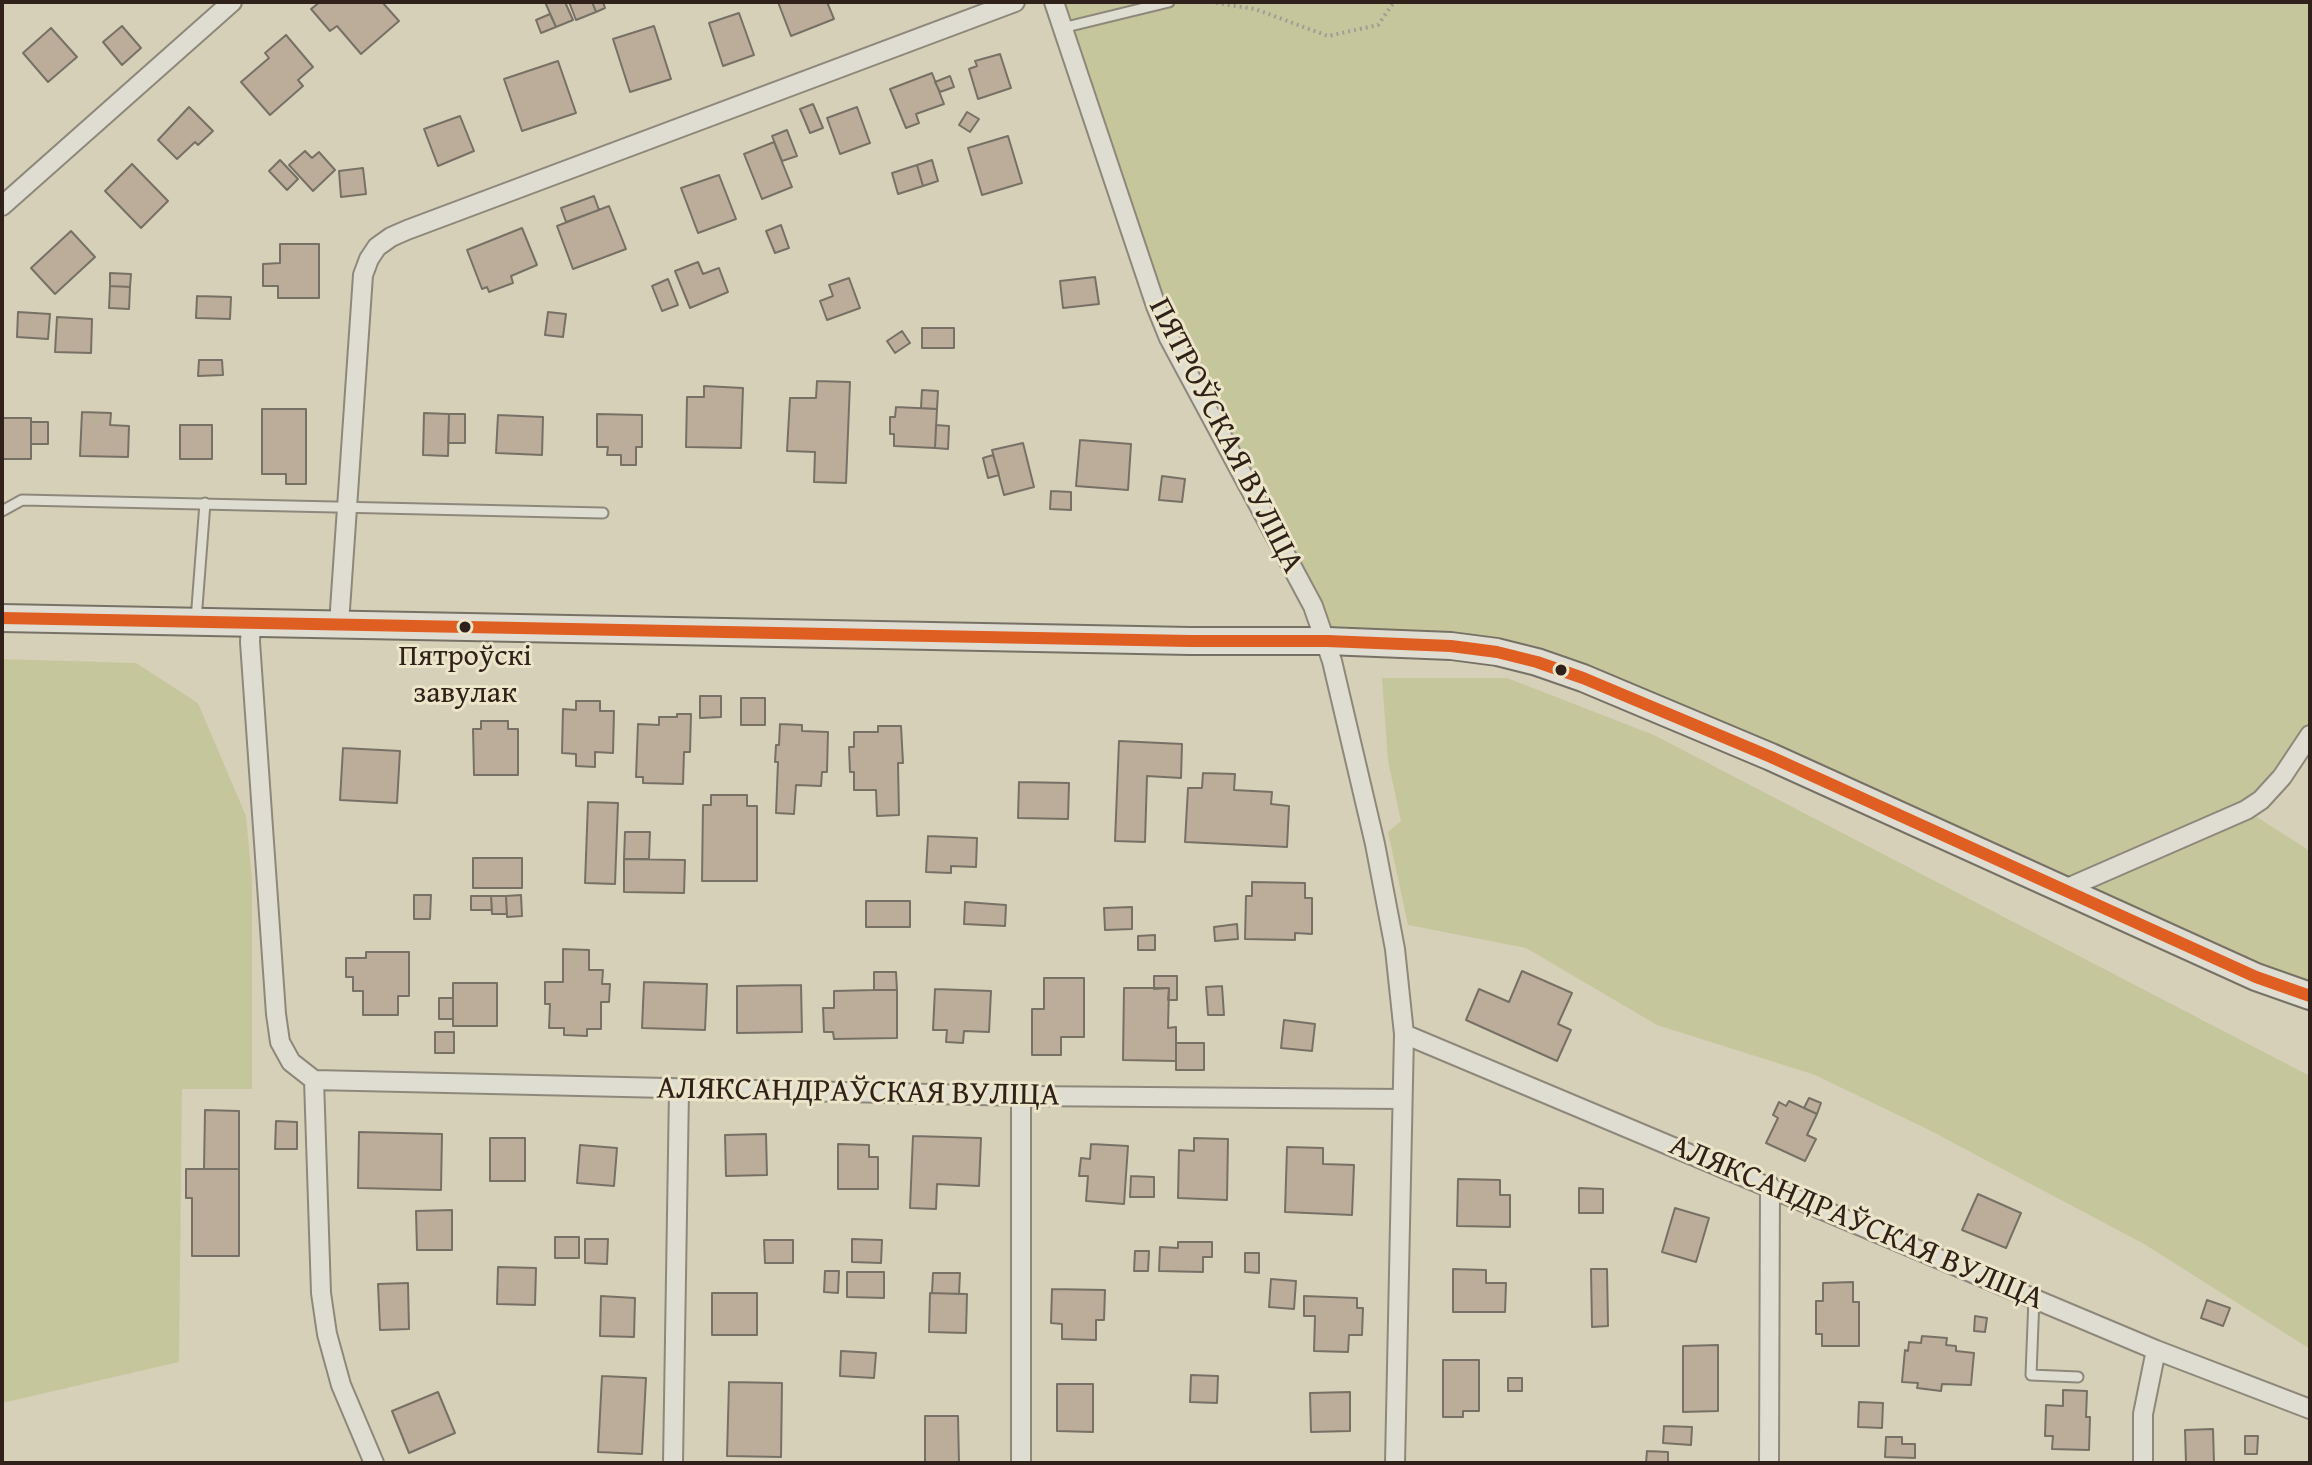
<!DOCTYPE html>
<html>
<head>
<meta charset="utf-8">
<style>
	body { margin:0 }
	#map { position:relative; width:2312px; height:1465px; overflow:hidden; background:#d6d0b9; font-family:"Gentium Book Plus",serif }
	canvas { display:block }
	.frame { position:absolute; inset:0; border:4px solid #30221a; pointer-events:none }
</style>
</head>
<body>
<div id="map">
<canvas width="2312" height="1465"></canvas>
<div class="frame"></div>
</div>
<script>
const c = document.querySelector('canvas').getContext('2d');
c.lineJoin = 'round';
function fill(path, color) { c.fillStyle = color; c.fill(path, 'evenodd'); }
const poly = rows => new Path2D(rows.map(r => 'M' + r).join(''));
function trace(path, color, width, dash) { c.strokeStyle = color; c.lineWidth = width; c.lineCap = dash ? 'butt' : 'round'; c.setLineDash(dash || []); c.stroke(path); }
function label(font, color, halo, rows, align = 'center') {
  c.font = font + ' "Gentium Book Plus",serif'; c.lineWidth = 6; c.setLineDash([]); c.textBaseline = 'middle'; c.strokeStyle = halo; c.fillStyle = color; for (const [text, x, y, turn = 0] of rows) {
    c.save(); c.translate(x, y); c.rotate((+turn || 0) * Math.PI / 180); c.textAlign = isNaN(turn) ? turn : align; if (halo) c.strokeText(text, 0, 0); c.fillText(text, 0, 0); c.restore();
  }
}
const green = poly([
	[1054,2,2310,2,2310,735,2246,810,2310,851,2310,996,1537,662,1327,641,1180,363],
	[2,659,136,663,198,703,246,816,252,880,252,1089,182,1089,179,1362,2,1403],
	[1382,678,1507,678,1654,735,2310,1076,2310,1349,2144,1244,1929,1130,1815,1075,1657,1025,1526,948,1408,925,1388,832,1401,821,1388,761]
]);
const building = poly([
	[320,2,382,2,399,21,361,54,337,26,330,31,311,9,320,2],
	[545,2,565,2,573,20,556,27,545,2],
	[569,2,592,2,596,12,576,20,569,2],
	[592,2,603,2,605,8,596,12,592,2],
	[778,2,827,2,834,19,791,36,778,2],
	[739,13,754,55,723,66,709,23,739,13],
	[550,14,556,27,541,33,536,20,550,14],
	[122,26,141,48,122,65,103,42,122,26],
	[654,26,671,79,630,92,613,39,654,26],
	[51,28,77,57,48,82,23,53,51,28],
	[286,35,313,67,298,80,303,86,270,115,241,82,269,58,265,53,286,35],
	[1000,54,1011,88,978,99,969,69,977,66,975,61,1000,54],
	[558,61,576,113,522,131,504,79,558,61],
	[932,73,944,104,916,114,919,123,906,128,890,89,932,73],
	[950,76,954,87,940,92,935,82,950,76],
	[813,104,823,128,810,133,800,109,813,104],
	[189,107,213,131,198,145,195,142,177,159,158,140,189,107],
	[857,107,870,143,840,154,827,118,857,107],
	[967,112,979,119,970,132,959,125,967,112],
	[460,116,474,151,438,166,424,129,460,116],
	[787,130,797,156,782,161,772,136,787,130],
	[1008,136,1022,183,982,195,968,148,1008,136],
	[774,142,792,187,762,199,744,154,774,142],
	[305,151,312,158,319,152,335,170,313,191,289,165,305,151],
	[280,160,298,179,287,190,269,171,280,160],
	[932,160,938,181,923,186,917,165,932,160],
	[132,164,168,201,141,228,105,191,132,164],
	[917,165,923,186,898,194,892,173,917,165],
	[363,168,366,194,341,197,339,171,363,168],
	[719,175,736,219,698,233,681,188,719,175],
	[594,196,599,210,566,222,561,208,594,196],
	[609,206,626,249,573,269,557,226,609,206],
	[781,225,789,248,775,253,766,231,781,225],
	[522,228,537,265,511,276,513,283,489,292,487,287,482,289,467,250,522,228],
	[71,231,95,257,55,294,31,268,71,231],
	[280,244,319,244,319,298,278,298,278,286,263,286,263,264,280,263,280,244],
	[698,262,703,274,719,268,728,292,690,308,675,271,698,262],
	[110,273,131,274,130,287,110,286,110,273],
	[1095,277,1099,304,1063,308,1060,281,1095,277],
	[849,278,860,308,827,320,820,301,833,296,829,285,849,278],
	[668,279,678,305,662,311,652,286,668,279],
	[110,286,130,287,129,309,109,308,110,286],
	[197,296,231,297,230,319,196,318,197,296],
	[18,312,50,314,48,339,17,337,18,312],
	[548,312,566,314,563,337,545,335,548,312],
	[57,317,92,319,91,353,55,352,57,317],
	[922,328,954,328,954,348,922,348,922,328],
	[902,331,910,343,895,353,887,341,902,331],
	[199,360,222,360,223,375,198,376,199,360],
	[817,381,850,382,846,483,814,482,815,452,787,451,790,398,816,398,817,381],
	[704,386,743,388,741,448,686,447,687,397,704,397,704,386],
	[922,390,938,391,937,409,921,408,922,390],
	[896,407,937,409,935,448,894,446,894,434,890,434,890,417,895,417,896,407],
	[262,409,306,409,306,484,286,484,286,474,262,474,262,409],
	[82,412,111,413,110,425,129,426,128,457,80,456,82,412],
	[424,413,449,414,448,456,423,455,424,413],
	[449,414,465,414,465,443,448,443,449,414],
	[597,414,642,415,642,447,636,447,636,465,621,465,621,455,607,455,608,447,597,447,597,414],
	[498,415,543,417,542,455,496,453,498,415],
	[2,418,31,418,31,459,2,459,2,418],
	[31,422,48,422,48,444,31,444,31,422],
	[180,425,212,425,212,459,180,459,180,425],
	[936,425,949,426,948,449,935,448,936,425],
	[1080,440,1131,444,1128,490,1076,486,1080,440],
	[1023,443,1034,487,1004,495,992,450,1023,443],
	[993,455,999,475,988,478,983,458,993,455],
	[1162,476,1185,479,1182,502,1159,500,1162,476],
	[1051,491,1071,492,1071,510,1050,509,1051,491],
	[700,696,721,696,721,717,700,718,700,696],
	[741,698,765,698,765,725,741,725,741,698],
	[576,701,600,701,600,711,614,711,613,753,595,752,595,767,576,766,576,754,562,753,563,709,576,710,576,701],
	[677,714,691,714,690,752,684,752,683,784,643,783,643,777,636,777,638,724,659,725,659,717,677,717,677,714],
	[481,721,508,721,508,729,518,729,518,775,474,775,473,729,481,729,481,721],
	[780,724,802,725,802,731,828,732,827,772,822,772,821,786,796,785,794,814,776,813,778,762,775,762,776,745,779,745,780,724],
	[878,726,901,726,903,763,898,763,899,815,877,816,876,790,854,790,854,772,850,772,849,747,854,747,854,732,878,732,878,726],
	[1119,741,1182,744,1181,778,1147,776,1145,842,1115,841,1119,741],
	[343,748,400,751,397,803,340,800,343,748],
	[1203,773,1235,774,1234,790,1272,792,1271,804,1289,806,1287,847,1185,842,1188,788,1202,788,1203,773],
	[1019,782,1069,783,1068,819,1018,818,1019,782],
	[711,795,747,795,747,806,757,806,757,881,702,881,703,805,711,805,711,795],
	[588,802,618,803,615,884,585,883,588,802],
	[625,832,650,832,649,859,624,859,625,832],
	[928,836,977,838,976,867,951,866,951,873,926,872,928,836],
	[473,858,522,858,522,888,473,888,473,858],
	[624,859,685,860,684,893,624,892,624,859],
	[1252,882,1305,883,1305,898,1312,898,1312,934,1295,933,1295,940,1245,939,1246,896,1252,896,1252,882],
	[414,895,431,895,430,919,414,919,414,895],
	[521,895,522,916,507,917,506,896,521,895],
	[471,896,491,896,492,910,471,910,471,896],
	[491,896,506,896,507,914,492,914,491,896],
	[866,901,910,901,910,927,866,927,866,901],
	[965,902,1006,905,1005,926,964,924,965,902],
	[1132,907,1132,929,1105,930,1104,908,1132,907],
	[1237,924,1238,939,1215,941,1214,927,1237,924],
	[1155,935,1155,950,1138,950,1138,936,1155,935],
	[563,949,589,950,589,970,603,970,602,984,610,984,609,1002,601,1002,601,1029,587,1029,587,1036,564,1035,564,1028,549,1028,550,1004,545,1004,545,982,563,982,563,949],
	[366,952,409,952,409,996,398,996,398,1015,363,1015,363,991,353,991,353,977,346,977,346,958,366,958,366,952],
	[1522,971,1572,993,1558,1024,1571,1030,1557,1061,1466,1020,1479,989,1509,1002,1522,971],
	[874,972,896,972,897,990,874,990,874,972],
	[1154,976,1177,976,1177,1000,1168,1000,1169,988,1154,989,1154,976],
	[1044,978,1084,978,1084,1037,1061,1037,1061,1055,1032,1055,1032,1009,1044,1009,1044,978],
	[644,982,707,984,705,1030,642,1028,644,982],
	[453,983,497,983,497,1026,453,1026,453,983],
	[801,985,802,1032,737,1033,737,986,801,985],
	[1222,986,1224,1015,1208,1015,1206,987,1222,986],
	[1124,988,1169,988,1168,1028,1176,1027,1176,1061,1123,1060,1124,988],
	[935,989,991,991,989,1032,964,1031,963,1043,946,1042,947,1030,933,1030,935,989],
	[874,990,897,990,897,1038,834,1039,833,1032,824,1032,823,1008,834,1008,834,991,874,990],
	[439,998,453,998,453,1019,439,1019,439,998],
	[1284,1020,1315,1024,1312,1051,1281,1048,1284,1020],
	[435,1032,454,1032,454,1053,435,1053,435,1032],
	[1176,1043,1204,1043,1204,1070,1176,1070,1176,1043],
	[1809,1098,1821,1103,1817,1114,1804,1108,1809,1098],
	[1789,1101,1817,1114,1807,1135,1816,1139,1805,1161,1766,1143,1778,1118,1773,1115,1779,1102,1786,1106,1789,1101],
	[205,1110,239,1111,239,1169,204,1169,205,1110],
	[276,1121,297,1122,297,1149,275,1149,276,1121],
	[359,1132,442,1134,441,1190,358,1188,359,1132],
	[766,1134,767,1175,726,1176,725,1135,766,1134],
	[913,1136,981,1138,979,1186,937,1184,936,1209,910,1208,913,1136],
	[490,1138,525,1138,525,1181,490,1181,490,1138],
	[1194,1138,1228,1139,1227,1200,1178,1198,1179,1150,1194,1151,1194,1138],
	[838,1144,869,1145,869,1157,878,1157,878,1189,838,1189,838,1144],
	[1091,1144,1128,1146,1124,1204,1086,1201,1088,1176,1079,1176,1081,1158,1090,1159,1091,1144],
	[580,1145,617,1148,614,1186,577,1183,580,1145],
	[1287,1147,1323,1148,1323,1164,1354,1165,1352,1215,1285,1212,1287,1147],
	[186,1169,239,1169,239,1256,192,1256,192,1198,186,1198,186,1169],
	[1131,1176,1154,1177,1154,1197,1130,1197,1131,1176],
	[1458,1179,1500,1180,1500,1195,1510,1195,1510,1227,1457,1226,1458,1179],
	[1579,1188,1603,1189,1603,1213,1579,1213,1579,1188],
	[1978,1194,2021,1213,2006,1248,1962,1230,1978,1194],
	[1675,1208,1709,1218,1696,1262,1662,1252,1675,1208],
	[452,1210,452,1250,417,1250,416,1211,452,1210],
	[555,1237,579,1237,579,1258,555,1258,555,1237],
	[585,1239,608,1239,607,1264,585,1263,585,1239],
	[852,1239,882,1240,881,1263,852,1262,852,1239],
	[764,1240,793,1240,793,1263,765,1263,764,1240],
	[1178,1242,1212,1242,1212,1257,1203,1257,1203,1272,1159,1271,1160,1247,1178,1248,1178,1242],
	[1135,1251,1149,1251,1148,1271,1134,1271,1135,1251],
	[1245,1253,1259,1253,1259,1273,1245,1272,1245,1253],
	[498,1267,536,1268,535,1305,497,1304,498,1267],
	[1453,1269,1486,1270,1486,1283,1506,1283,1505,1312,1453,1312,1453,1269],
	[1591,1269,1607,1269,1608,1326,1592,1327,1591,1269],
	[825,1271,839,1271,838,1293,824,1292,825,1271],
	[847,1272,884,1272,884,1298,847,1297,847,1272],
	[933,1273,960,1273,959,1294,932,1293,933,1273],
	[1271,1279,1296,1281,1294,1309,1269,1307,1271,1279],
	[1853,1282,1853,1302,1859,1302,1859,1346,1822,1346,1822,1334,1816,1334,1816,1301,1823,1301,1823,1283,1853,1282],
	[408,1283,409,1329,380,1330,378,1284,408,1283],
	[1052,1289,1105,1290,1104,1320,1096,1320,1096,1340,1062,1339,1062,1324,1051,1323,1052,1289],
	[712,1293,757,1293,757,1335,712,1335,712,1293],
	[930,1293,967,1294,966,1333,929,1332,930,1293],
	[601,1296,635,1298,634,1337,600,1336,601,1296],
	[1304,1296,1357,1298,1357,1308,1363,1308,1362,1335,1349,1335,1348,1352,1314,1351,1315,1316,1304,1316,1304,1296],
	[2207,1300,2230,1308,2223,1326,2201,1318,2207,1300],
	[1975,1316,1987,1318,1985,1332,1974,1331,1975,1316],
	[1922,1336,1947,1338,1946,1345,1956,1346,1956,1351,1974,1353,1971,1385,1942,1384,1941,1391,1917,1388,1918,1383,1902,1382,1905,1350,1908,1351,1909,1342,1921,1343,1922,1336],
	[1718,1345,1718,1411,1683,1412,1683,1346,1718,1345],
	[841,1351,876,1353,874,1378,840,1376,841,1351],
	[1443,1360,1479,1360,1479,1411,1463,1411,1463,1417,1443,1417,1443,1360],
	[1191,1375,1218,1376,1217,1403,1190,1402,1191,1375],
	[602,1376,646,1378,642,1454,598,1452,602,1376],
	[1508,1378,1522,1378,1522,1391,1508,1391,1508,1378],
	[729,1382,782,1383,781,1457,727,1456,729,1382],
	[1057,1384,1093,1384,1093,1432,1057,1431,1057,1384],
	[2063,1390,2087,1391,2086,1417,2090,1417,2089,1450,2052,1449,2053,1436,2045,1436,2046,1405,2063,1406,2063,1390],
	[438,1392,455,1433,409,1453,392,1411,438,1392],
	[1350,1392,1350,1431,1311,1432,1310,1393,1350,1392],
	[1859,1402,1883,1403,1882,1428,1858,1427,1859,1402],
	[925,1416,958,1416,959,1463,925,1463,925,1416],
	[1664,1426,1692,1427,1691,1445,1663,1443,1664,1426],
	[2213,1429,2214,1463,2186,1463,2185,1430,2213,1429],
	[2245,1436,2258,1436,2257,1454,2245,1454,2245,1436],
	[1886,1437,1902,1437,1902,1444,1915,1444,1915,1458,1885,1457,1886,1437],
	[1647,1451,1668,1452,1668,1463,1646,1463,1647,1451]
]);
const path = poly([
	[1210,2,1255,9,1328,36,1378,25,1394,2]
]);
const service = poly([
	[1062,28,1169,2],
	[2,511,22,500,603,513],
	[196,620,205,503],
	[2034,1298,2031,1375,2078,1377]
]);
const minor = poly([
	[1054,2,1156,306,1169,338,1313,606,1332,661,1375,844,1395,949,1404,1034,1395,1463],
	[2,206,232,2],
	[251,623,250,642,276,1014,280,1042,291,1062,314,1080],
	[339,624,363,275,369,259,377,247,391,237,407,230,1015,2],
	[2065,889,2246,810,2261,800,2282,777,2310,735],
	[1404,1034,2156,1350,2310,1409],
	[314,1080,1021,1096,1402,1099],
	[314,1080,321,1293,327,1334,341,1385,374,1463],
	[673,1463,679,1090],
	[1021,1463,1021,1096],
	[1769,1463,1770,1186],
	[2143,1463,2143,1414,2156,1350]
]);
const secondary = poly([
	[2,618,1190,641,1327,641,1451,646,1497,652,1537,662,1583,678,1771,757,2256,977,2310,996]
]);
const bus1 = poly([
	[2,618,1190,641,1327,641,1451,646,1497,652,1537,662,1583,678,1771,757,2256,977,2310,996]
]);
const markers = [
	[465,627,7,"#30221a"],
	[1561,670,7,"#30221a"]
];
const busNames = [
	["Пятроўскі",465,657],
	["завулак",465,694]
];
const streetNames = [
	["ПЯТРОЎСКАЯ ВУЛІЦА",1225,436,63],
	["АЛЯКСАНДРАЎСКАЯ ВУЛІЦА",858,1093,1],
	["АЛЯКСАНДРАЎСКАЯ ВУЛІЦА",1856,1223,23]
];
fill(green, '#c6c69d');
fill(building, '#bcac9a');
trace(building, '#777165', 2);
trace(service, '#8e887b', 13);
trace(minor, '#8e887b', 22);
trace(secondary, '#777165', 30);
trace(path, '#a19d94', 4, [2, 4]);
trace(service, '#dfdcd1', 9);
trace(minor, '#dfdcd1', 18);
trace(secondary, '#dfdcd1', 26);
trace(bus1, '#df5e21', 12);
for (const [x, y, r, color] of markers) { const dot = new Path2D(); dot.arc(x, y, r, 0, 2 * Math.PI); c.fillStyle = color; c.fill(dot); trace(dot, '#ece5ca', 3); }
label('30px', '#30221a', '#ece5ca', busNames);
label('32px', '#30221a', '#ece5ca', streetNames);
</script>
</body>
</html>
